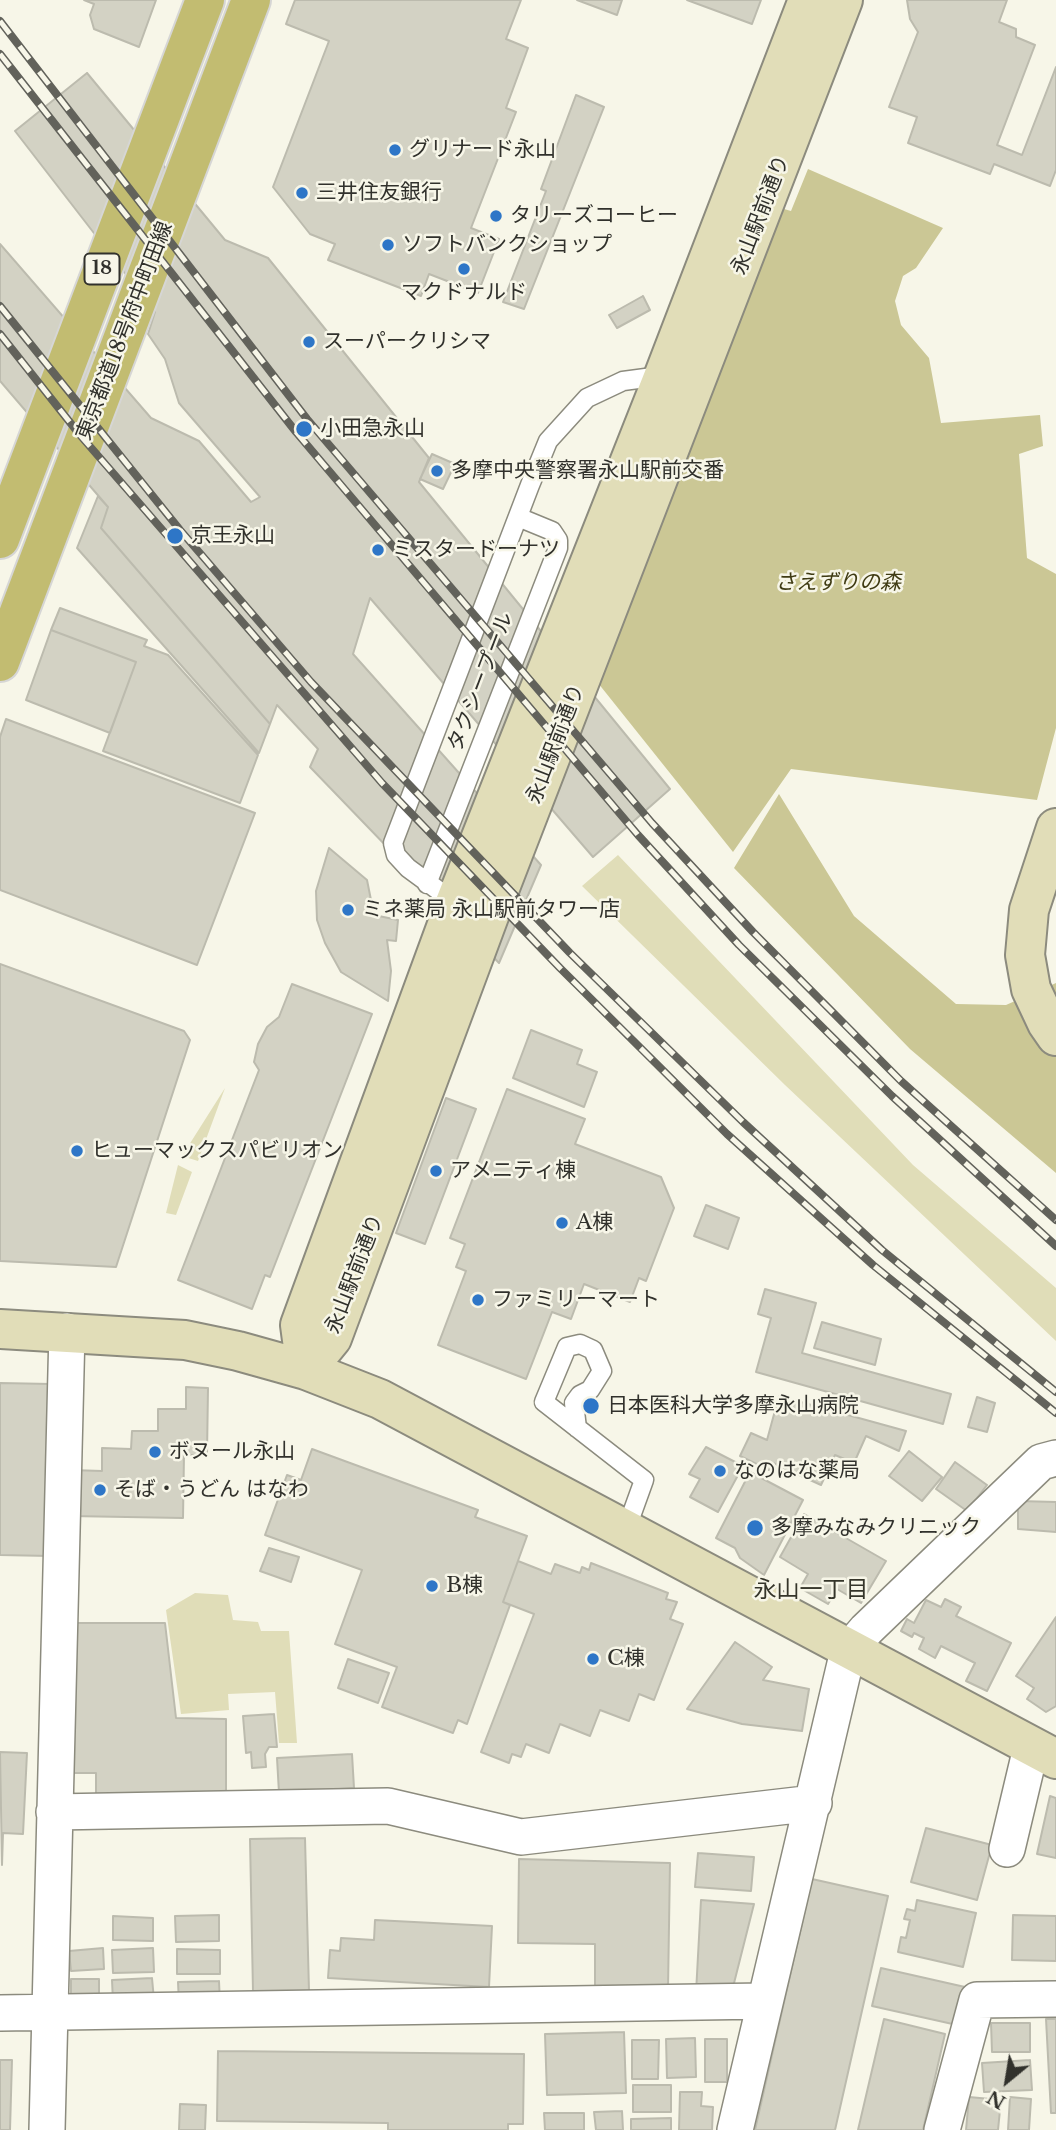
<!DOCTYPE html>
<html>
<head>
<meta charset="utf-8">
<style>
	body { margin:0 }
	#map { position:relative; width:1056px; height:2130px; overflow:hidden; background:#f7f6e8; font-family:"Libre Baskerville",serif }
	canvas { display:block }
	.north { position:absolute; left:972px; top:2046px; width:70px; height:70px; -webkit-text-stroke:5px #f7f6e8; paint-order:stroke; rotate:210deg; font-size:19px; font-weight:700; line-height:28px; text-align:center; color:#31312c }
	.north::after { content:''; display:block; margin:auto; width:24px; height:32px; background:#31312c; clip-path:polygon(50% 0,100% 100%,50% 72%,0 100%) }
</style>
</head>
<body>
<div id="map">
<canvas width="1056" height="2130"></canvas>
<div class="north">N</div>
</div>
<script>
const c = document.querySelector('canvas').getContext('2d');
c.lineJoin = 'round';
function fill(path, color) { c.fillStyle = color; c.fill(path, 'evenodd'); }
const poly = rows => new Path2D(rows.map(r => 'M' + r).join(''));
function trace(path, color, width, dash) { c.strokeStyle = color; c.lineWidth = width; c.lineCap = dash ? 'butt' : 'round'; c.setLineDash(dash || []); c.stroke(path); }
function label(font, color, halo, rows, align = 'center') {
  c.font = font + ' "Libre Baskerville","Noto Sans JP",serif'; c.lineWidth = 5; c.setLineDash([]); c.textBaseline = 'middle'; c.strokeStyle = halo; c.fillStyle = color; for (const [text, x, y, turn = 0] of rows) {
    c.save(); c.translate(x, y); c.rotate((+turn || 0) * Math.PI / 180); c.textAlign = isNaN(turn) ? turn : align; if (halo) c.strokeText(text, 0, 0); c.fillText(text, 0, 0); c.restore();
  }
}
const green = poly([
	[618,855,913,1165,1056,1288,1056,1341,785,1085,582,886],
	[225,1088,198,1161,182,1156],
	[178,1165,192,1172,176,1215,166,1213],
	[195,1593,228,1595,233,1620,258,1622,261,1631,289,1631,297,1743,279,1743,275,1692,228,1694,229,1710,181,1714,166,1610]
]);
const forest = poly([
	[808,169,943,228,916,268,903,276,895,301,901,325,929,358,941,423,1040,415,1043,446,1019,454,1027,558,1056,574,1056,728,1037,800,791,769,733,852,598,683,777,207,791,211],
	[779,794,854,916,956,1004,1006,1005,1056,983,1056,1173,910,1049,734,868]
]);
const building = poly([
	[84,0,156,0,139,47,94,29,90,15,94,4,84,0],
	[295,0,521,0,506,39,528,48,506,108,516,112,471,228,499,239,478,293,429,274,421,296,328,260,335,244,310,234,273,187,329,41,286,24,295,0],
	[577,0,622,0,617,15,577,0],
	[687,0,761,0,752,24,687,0],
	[907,0,1007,0,999,22,1016,29,1016,37,1035,45,997,145,1022,155,1056,67,1056,170,1050,186,994,164,990,174,908,143,917,117,889,107,918,32,910,19,907,0],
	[87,73,225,240,268,258,429,458,419,482,670,789,593,857,370,598,353,654,541,865,499,963,310,767,318,749,277,705,270,724,101,528,108,507,0,381,0,244,151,418,199,441,251,502,260,497,179,403,165,359,148,334,155,312,15,131,87,73],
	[576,95,604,107,524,309,503,302,546,191,541,189,576,95],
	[643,296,650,310,617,328,609,315,643,296],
	[432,454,455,464,443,489,420,479,432,454],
	[98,496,108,507,101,528,270,724,259,753,77,548,98,496],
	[60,608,147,640,144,646,168,655,258,755,240,803,103,751,136,662,51,630,60,608],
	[51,630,136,662,110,733,26,700,51,630],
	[6,719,255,813,197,965,0,890,0,737,6,719],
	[329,848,367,880,374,915,398,920,396,941,387,940,391,971,388,1001,341,972,325,943,317,920,316,891,329,848],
	[0,964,184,1031,190,1040,116,1267,0,1261,0,964],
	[292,984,372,1014,270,1277,265,1275,252,1309,178,1280,259,1070,254,1062,258,1044,267,1027,279,1017,292,984],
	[531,1030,582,1050,577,1064,597,1072,584,1107,513,1078,531,1030],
	[507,1089,585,1119,575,1144,661,1177,674,1208,646,1281,639,1278,630,1302,584,1284,571,1319,552,1312,526,1379,438,1345,466,1271,456,1267,465,1244,450,1238,507,1089],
	[446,1098,476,1109,425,1244,396,1233,446,1098],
	[706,1205,739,1218,728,1249,694,1236,706,1205],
	[765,1289,816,1303,802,1353,951,1394,943,1424,756,1372,771,1318,758,1314,765,1289],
	[822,1322,881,1339,875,1365,814,1348,822,1322],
	[0,1383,51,1384,50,1556,0,1555,0,1383],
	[186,1387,208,1388,207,1455,184,1455,183,1518,70,1516,71,1470,102,1471,102,1448,131,1449,132,1431,158,1431,158,1409,186,1409,186,1387],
	[779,1396,906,1431,899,1451,866,1436,854,1463,835,1455,821,1485,773,1463,769,1470,740,1456,751,1433,767,1440,779,1396],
	[977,1397,995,1403,987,1432,968,1427,977,1397],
	[706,1447,743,1466,718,1512,690,1497,700,1479,689,1474,706,1447],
	[312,1449,478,1510,475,1517,527,1536,503,1602,510,1605,467,1724,458,1720,453,1733,382,1707,397,1667,335,1644,362,1570,265,1535,287,1475,301,1480,312,1449],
	[909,1451,942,1477,922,1501,889,1476,909,1451],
	[955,1462,987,1485,967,1511,936,1489,955,1462],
	[750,1472,803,1500,764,1575,740,1558,735,1548,716,1538,750,1472],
	[1018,1501,1056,1502,1056,1532,1018,1529,1018,1501],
	[804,1514,886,1561,861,1603,837,1589,828,1604,800,1588,808,1574,780,1557,804,1514],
	[269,1548,299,1557,291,1582,260,1571,269,1548],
	[518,1561,551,1574,555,1564,580,1573,582,1567,589,1570,591,1563,668,1593,666,1599,677,1602,670,1619,683,1624,654,1700,639,1694,629,1721,600,1710,590,1736,560,1724,549,1753,526,1744,521,1757,512,1754,509,1763,481,1752,534,1614,503,1602,518,1561],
	[945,1599,961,1607,956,1616,1011,1643,987,1691,966,1681,975,1663,941,1646,935,1658,919,1649,924,1638,914,1633,912,1637,901,1631,907,1619,914,1623,926,1600,941,1607,945,1599],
	[1056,1617,1056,1706,1046,1712,1027,1699,1034,1688,1016,1676,1056,1617],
	[68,1623,165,1623,176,1718,226,1719,226,1794,96,1794,96,1773,69,1773,68,1623],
	[735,1642,772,1667,763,1680,809,1689,802,1731,742,1724,687,1709,735,1642],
	[348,1659,389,1673,378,1703,338,1688,348,1659],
	[274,1714,277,1747,269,1747,265,1754,266,1767,252,1768,251,1752,246,1753,243,1716,274,1714],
	[0,1752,27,1753,23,1834,3,1833,2,1865,0,1752],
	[352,1754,354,1788,279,1793,277,1758,352,1754],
	[1050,1796,1056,1798,1056,1858,1037,1854,1050,1796],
	[926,1828,992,1845,977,1900,911,1882,926,1828],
	[305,1838,309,1991,253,1992,250,1839,305,1838],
	[698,1853,754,1857,751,1891,695,1887,698,1853],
	[519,1859,670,1863,668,1989,595,1988,595,1944,518,1943,519,1859],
	[812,1879,888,1896,835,2130,755,2130,812,1879],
	[701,1900,754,1904,731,1995,696,1993,701,1900],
	[917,1900,976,1913,963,1967,898,1952,901,1937,906,1938,910,1920,904,1919,907,1909,915,1911,917,1900],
	[219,1915,219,1941,176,1942,175,1916,219,1915],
	[1013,1915,1056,1916,1056,1961,1012,1960,1013,1915],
	[113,1916,153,1918,153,1941,113,1940,113,1916],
	[375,1920,492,1926,489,1987,328,1978,330,1950,340,1951,341,1938,374,1940,375,1920],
	[103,1948,104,1969,71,1971,69,1951,103,1948],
	[153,1948,154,1972,113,1973,112,1950,153,1948],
	[177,1949,220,1950,220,1974,177,1974,177,1949],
	[881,1968,965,1987,957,2025,872,2006,881,1968],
	[152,1978,154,2000,113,2002,112,1980,152,1978],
	[71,1979,99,1979,99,2004,71,2004,71,1979],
	[219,1981,220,2004,179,2004,178,1982,219,1981],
	[884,2019,945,2034,923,2130,858,2130,884,2019],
	[1046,2019,1056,2019,1056,2113,1051,2113,1046,2019],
	[991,2023,1030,2023,1030,2052,992,2052,991,2023],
	[624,2032,626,2093,547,2095,545,2034,624,2032],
	[695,2038,696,2077,667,2078,666,2039,695,2038],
	[705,2039,727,2039,727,2082,705,2082,705,2039],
	[632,2040,659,2040,658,2079,632,2079,632,2040],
	[218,2051,524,2054,523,2124,508,2124,508,2130,388,2130,388,2123,217,2121,218,2051],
	[0,2060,12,2060,10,2130,0,2130,0,2060],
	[1030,2060,1032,2090,984,2092,982,2063,1030,2060],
	[633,2085,671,2085,671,2112,633,2112,633,2085],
	[680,2092,702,2092,701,2106,713,2107,712,2130,679,2130,680,2092],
	[969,2097,1001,2100,998,2130,966,2130,969,2097],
	[1010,2097,1031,2099,1029,2130,1008,2130,1010,2097],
	[180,2104,206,2105,205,2130,179,2130,180,2104],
	[622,2111,623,2130,596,2130,594,2112,622,2111],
	[544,2113,584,2113,584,2130,545,2130,544,2113],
	[671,2118,671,2130,631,2130,631,2119,671,2118]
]);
const lane = poly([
	[427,884,558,548,558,540,552,531,518,517],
	[457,904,408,868,396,855,393,843,530,485,548,441,587,398,623,381,653,377,663,381],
	[577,1428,574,1403,580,1395,590,1390,602,1371,593,1350,580,1344,567,1347,544,1402,644,1480,626,1530]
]);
const street = poly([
	[54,1812,388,1806,521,1837,814,1803],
	[1007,1849,1031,1748],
	[0,2013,764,2001],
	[47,2130,67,1331],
	[735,2130,848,1651,866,1630,1041,1462,1056,1458],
	[942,2130,977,2000,1056,1999]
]);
const secondary = poly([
	[1056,828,1029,910,1025,955,1031,989,1047,1023,1056,1036],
	[0,1329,185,1340,238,1351,306,1370,380,1399,1056,1759],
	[306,1370,332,1338,489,916,843,0],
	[306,1370,300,1325,455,903,662,380,808,0]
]);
const primary = poly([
	[0,539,205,0],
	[0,662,251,0]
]);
const rail = poly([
	[0,21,307,419,652,823,753,932,901,1081,1056,1220],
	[0,54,296,432,638,835,739,945,892,1096,1056,1246],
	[0,306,180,530,311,682,570,953,743,1122,882,1250,1056,1392],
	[0,334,80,435,382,783,560,968,727,1134,873,1265,1056,1413]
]);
const markers = [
	[395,150,7,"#2e76c7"],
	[302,193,7,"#2e76c7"],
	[496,216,7,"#2e76c7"],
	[388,245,7,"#2e76c7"],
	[464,269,7,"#2e76c7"],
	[309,342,7,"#2e76c7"],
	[304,429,9,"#2e76c7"],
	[437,471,7,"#2e76c7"],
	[175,536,9,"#2e76c7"],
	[378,550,7,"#2e76c7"],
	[348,910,7,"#2e76c7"],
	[77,1151,7,"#2e76c7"],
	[436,1171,7,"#2e76c7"],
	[562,1223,7,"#2e76c7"],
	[478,1300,7,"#2e76c7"],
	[591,1406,9,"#2e76c7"],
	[155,1452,7,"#2e76c7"],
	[720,1471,7,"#2e76c7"],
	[100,1490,7,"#2e76c7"],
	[755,1528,9,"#2e76c7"],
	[432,1586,7,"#2e76c7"],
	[593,1659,7,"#2e76c7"]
];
const shields = [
	[102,269,35]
];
const shieldNames = [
	["18",102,269]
];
const poiNames = [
	["グリナード永山",409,150],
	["三井住友銀行",316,193],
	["タリーズコーヒー",510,216],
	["ソフトバンクショップ",402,245],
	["マクドナルド",464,293,"center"],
	["スーパークリシマ",323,342],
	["小田急永山",320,429],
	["多摩中央警察署永山駅前交番",451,471],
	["京王永山",191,536],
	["ミスタードーナツ",392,550],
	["ミネ薬局 永山駅前タワー店",362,910],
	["ヒューマックスパビリオン",91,1151],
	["アメニティ棟",450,1171],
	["A棟",576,1223],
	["ファミリーマート",492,1300],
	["日本医科大学多摩永山病院",607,1406],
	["ボヌール永山",169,1452],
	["なのはな薬局",734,1471],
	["そば・うどん はなわ",114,1490],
	["多摩みなみクリニック",771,1528],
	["B棟",446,1586],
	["C棟",607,1659]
];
const streetNames = [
	["永山駅前通り",761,215,-69],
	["東京都道18号府中町田線",125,331,-69],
	["タクシープール",481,682,-69],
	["永山駅前通り",556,744,-69],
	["永山駅前通り",355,1274,-69]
];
const parkNames = [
	["さえずりの森",838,583]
];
const neighbourhoodNames = [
	["永山一丁目",811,1591]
];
fill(green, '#e0ddb8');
fill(forest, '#cbc795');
fill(building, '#d3d2c4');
trace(building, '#bcbbae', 2);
trace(lane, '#8c8b7e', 21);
trace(street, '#8c8b7e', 38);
trace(secondary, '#8c8b7e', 42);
trace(primary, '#d6d6d5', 42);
trace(lane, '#fff', 18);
trace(street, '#fff', 35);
trace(secondary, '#e1ddb8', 38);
trace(primary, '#c2bc71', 38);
trace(rail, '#62625b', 8);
trace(rail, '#f7f6e8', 5, [16]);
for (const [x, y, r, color] of markers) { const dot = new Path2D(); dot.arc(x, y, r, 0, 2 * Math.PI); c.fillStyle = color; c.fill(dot); trace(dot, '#f7f6e8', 2.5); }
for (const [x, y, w] of shields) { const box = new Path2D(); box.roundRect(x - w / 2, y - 15.5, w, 31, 5); c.fillStyle = '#f7f6e8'; c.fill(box); trace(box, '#31312c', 2); }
label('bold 19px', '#31312c', null, shieldNames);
label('21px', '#31312c', '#f7f6e8', poiNames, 'left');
label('21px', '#31312c', '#f7f6e8', streetNames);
label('italic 21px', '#3f3b13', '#f7f6e8', parkNames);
label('23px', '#35352a', '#f7f6e8', neighbourhoodNames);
</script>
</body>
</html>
